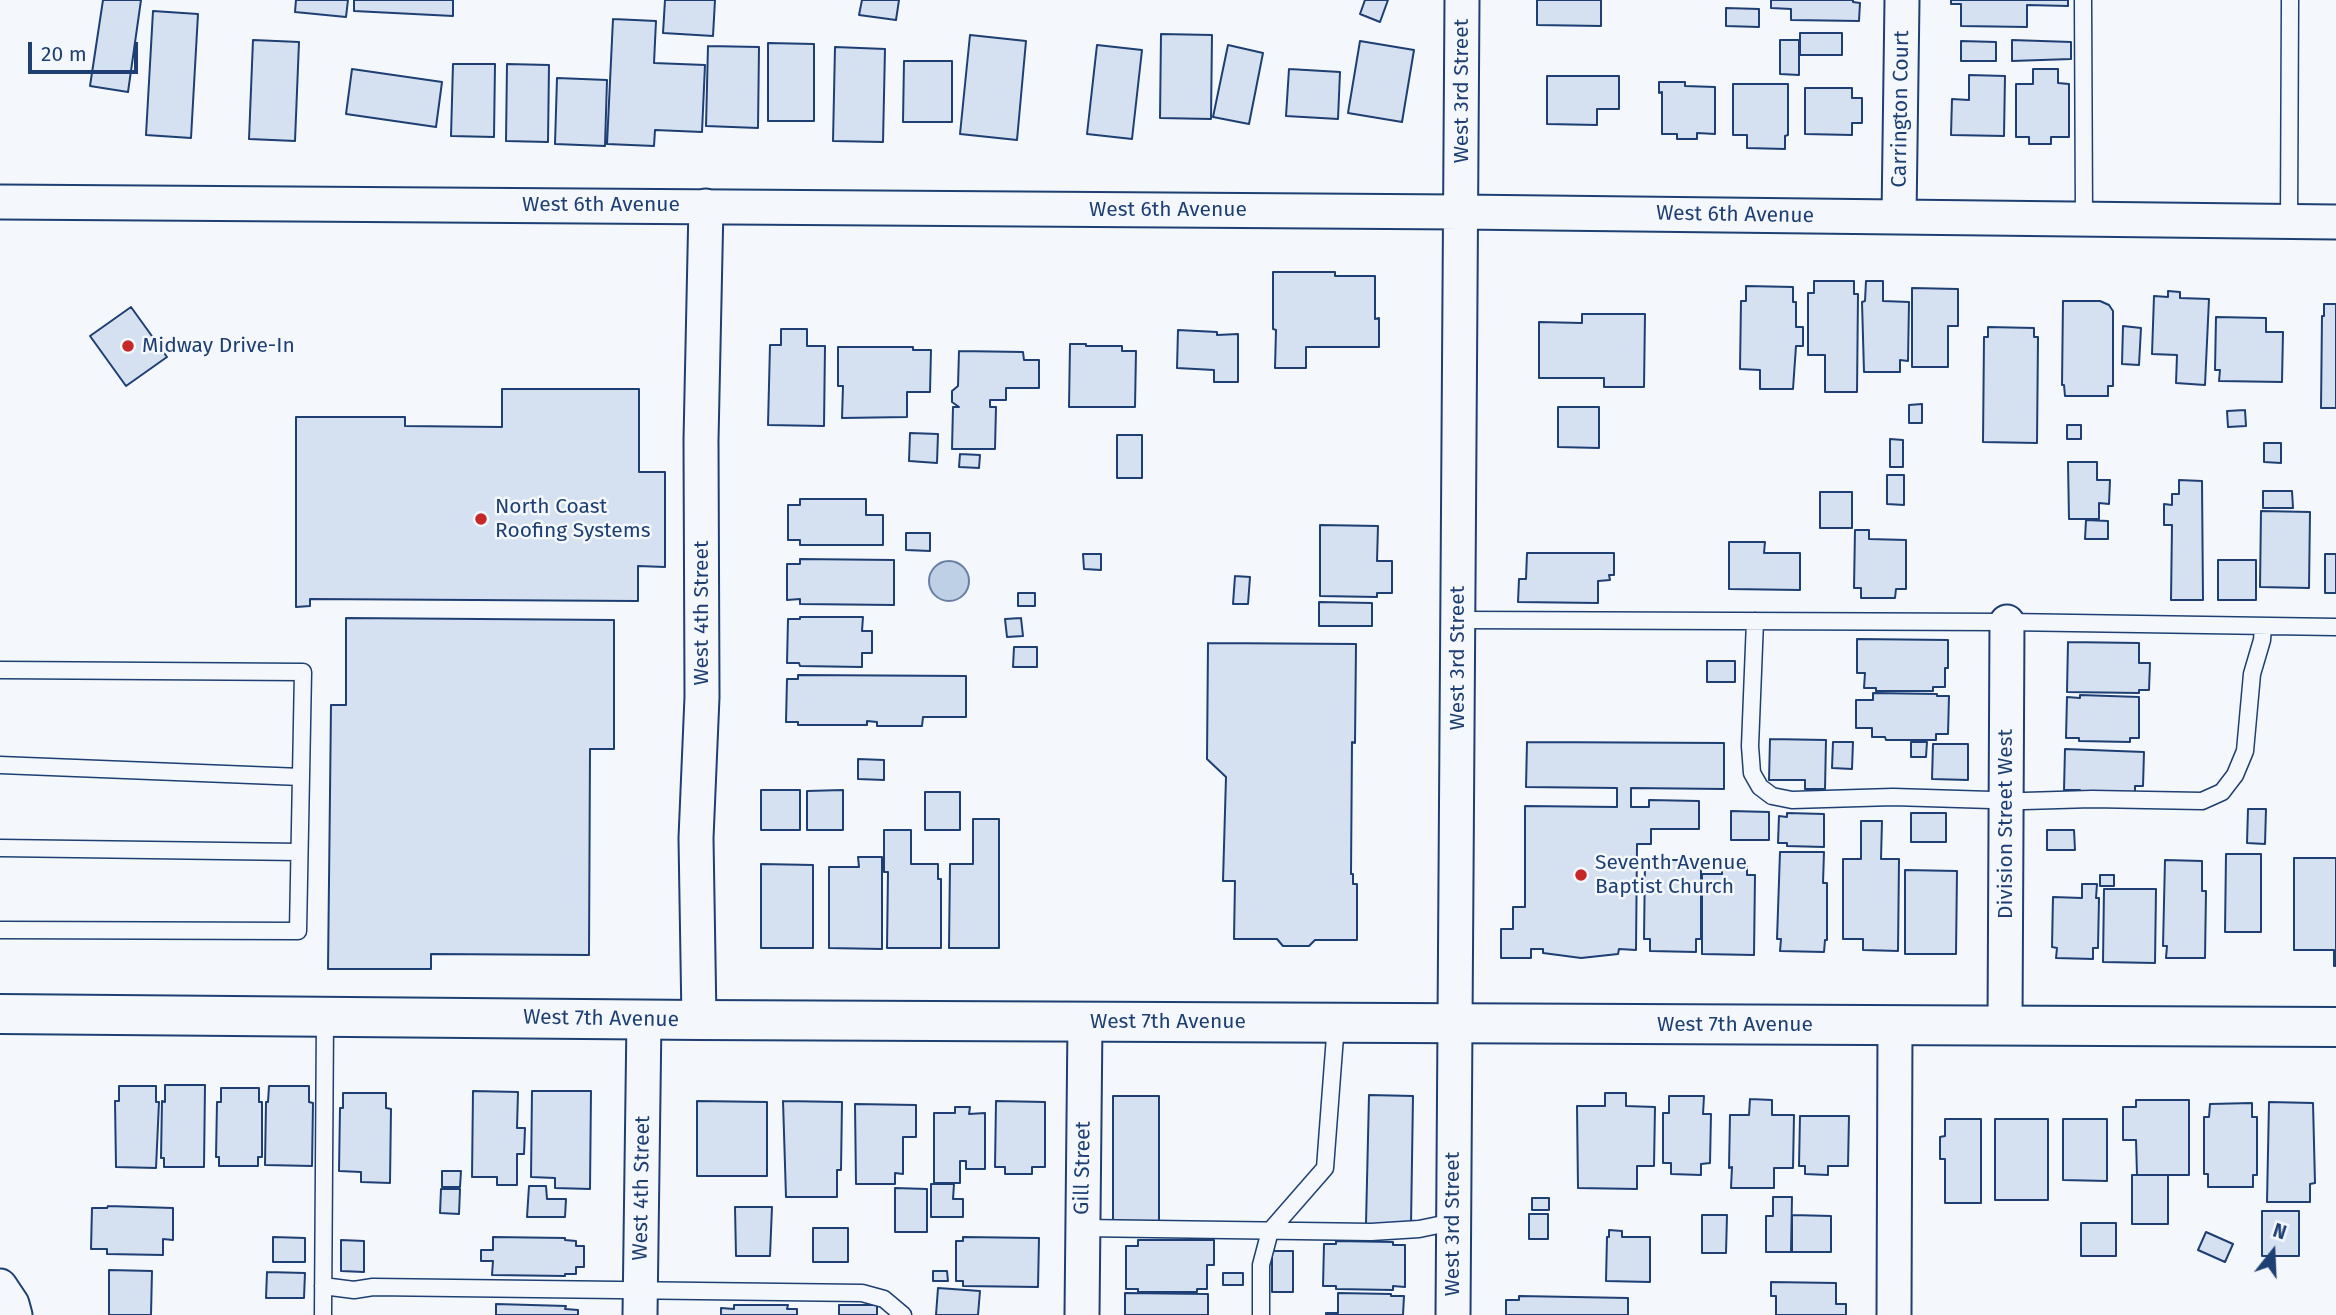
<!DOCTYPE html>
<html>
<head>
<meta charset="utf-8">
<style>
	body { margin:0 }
	#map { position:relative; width:2336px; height:1315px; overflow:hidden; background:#f4f7fb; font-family:"Fira Sans",sans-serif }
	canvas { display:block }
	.north { position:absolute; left:2238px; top:1217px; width:70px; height:70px; -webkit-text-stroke:5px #f4f7fb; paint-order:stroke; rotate:18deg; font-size:19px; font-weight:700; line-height:28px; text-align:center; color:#1d3f73 }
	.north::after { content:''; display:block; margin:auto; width:24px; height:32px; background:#1d3f73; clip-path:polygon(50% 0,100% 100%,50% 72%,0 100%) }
	.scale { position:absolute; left:28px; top:42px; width:110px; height:32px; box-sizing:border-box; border:4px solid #1d3f73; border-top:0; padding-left:9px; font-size:21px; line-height:24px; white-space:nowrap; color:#1d3f73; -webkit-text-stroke:5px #f4f7fb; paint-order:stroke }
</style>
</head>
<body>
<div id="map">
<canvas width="2336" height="1315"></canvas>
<div class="north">N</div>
<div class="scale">20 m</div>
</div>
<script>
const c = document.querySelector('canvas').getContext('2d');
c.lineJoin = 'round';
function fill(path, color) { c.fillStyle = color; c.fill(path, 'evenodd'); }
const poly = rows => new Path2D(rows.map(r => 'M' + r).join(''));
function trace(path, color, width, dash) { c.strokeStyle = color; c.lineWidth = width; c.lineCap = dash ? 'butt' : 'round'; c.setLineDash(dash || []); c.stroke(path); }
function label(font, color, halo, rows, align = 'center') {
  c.font = font + ' "Fira Sans",sans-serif'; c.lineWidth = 5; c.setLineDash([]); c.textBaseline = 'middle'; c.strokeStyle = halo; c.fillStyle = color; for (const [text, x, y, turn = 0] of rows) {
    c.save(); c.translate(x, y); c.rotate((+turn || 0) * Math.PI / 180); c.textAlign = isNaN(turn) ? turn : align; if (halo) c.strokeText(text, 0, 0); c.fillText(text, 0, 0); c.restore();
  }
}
const water = poly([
	'929 581a20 20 0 1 1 40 0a20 20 0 1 1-40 0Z'
]);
const building = poly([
	[103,0,141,0,128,92,90,86,103,0],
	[296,0,348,0,346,17,295,12,296,0],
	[354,0,453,0,453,16,354,11,354,0],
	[665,0,715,0,713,36,663,33,665,0],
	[862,0,899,0,896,20,859,15,862,0],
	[1365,0,1388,0,1380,22,1360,14,1365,0],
	[1537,0,1601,0,1601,26,1537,25,1537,0],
	[1771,0,1853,0,1853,2,1860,3,1859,21,1791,20,1791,9,1771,8,1771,0],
	[1951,0,2068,0,2068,6,2027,5,2027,27,1961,26,1961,4,1951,4,1951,0],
	[1726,8,1759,9,1759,27,1726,26,1726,8],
	[153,11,198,14,191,138,146,135,153,11],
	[613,19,656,21,654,63,705,65,702,132,655,130,654,146,607,144,613,19],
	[1800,33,1842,33,1842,55,1800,55,1800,33],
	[1161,34,1212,35,1211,119,1160,118,1161,34],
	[970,35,1026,41,1017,140,960,134,970,35],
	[253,40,299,42,295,141,249,139,253,40],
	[1780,40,1799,40,1799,75,1780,74,1780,40],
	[2012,40,2071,42,2071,59,2012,61,2012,40],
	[1360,41,1414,50,1402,122,1348,113,1360,41],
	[1961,41,1996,42,1996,61,1961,61,1961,41],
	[768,43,814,44,814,121,768,121,768,43],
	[1097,45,1142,50,1132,139,1087,134,1097,45],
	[1228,45,1263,53,1249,124,1213,117,1228,45],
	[708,46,759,47,758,128,706,126,708,46],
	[835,47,885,49,883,142,833,141,835,47],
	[904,61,952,61,952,122,903,122,904,61],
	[453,64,495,64,494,137,451,136,453,64],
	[507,64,549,65,548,142,506,141,507,64],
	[352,69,442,82,436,127,346,114,352,69],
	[1289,69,1340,72,1338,119,1286,116,1289,69],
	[2033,69,2058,69,2058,83,2069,84,2069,137,2051,137,2051,144,2029,144,2029,137,2016,137,2016,84,2033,84,2033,69],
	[1969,75,2005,76,2004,136,1951,135,1952,99,1969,100,1969,75],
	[1547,76,1619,76,1619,109,1597,109,1597,125,1547,124,1547,76],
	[557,78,607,80,605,146,555,144,557,78],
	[1659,82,1685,82,1685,86,1715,87,1715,134,1697,133,1697,139,1677,139,1677,134,1662,134,1662,92,1659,93,1659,82],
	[1733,84,1788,84,1788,135,1785,136,1785,149,1747,148,1747,135,1733,135,1733,84],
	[1805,88,1852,88,1852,98,1862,98,1862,123,1852,123,1852,135,1805,134,1805,88],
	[1273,272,1335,272,1335,276,1375,276,1375,319,1379,318,1379,347,1306,347,1306,368,1275,368,1276,330,1273,329,1273,272],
	[1814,281,1854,281,1854,294,1858,294,1857,392,1825,392,1825,355,1808,355,1808,293,1814,293,1814,281],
	[1866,281,1883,281,1883,301,1909,302,1908,361,1900,360,1900,372,1864,372,1862,302,1865,301,1866,281],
	[1746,286,1793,287,1793,302,1796,302,1796,327,1803,327,1803,346,1796,346,1793,389,1760,389,1760,370,1740,369,1741,301,1746,301,1746,286],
	[1912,288,1958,289,1958,326,1948,326,1948,367,1912,367,1912,288],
	[2168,291,2180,292,2180,298,2209,299,2205,385,2176,383,2177,355,2152,354,2154,296,2168,297,2168,291],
	[2063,301,2100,301,2109,305,2113,311,2113,386,2108,386,2108,396,2065,396,2064,385,2062,385,2063,301],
	[2324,304,2336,304,2336,408,2321,408,2322,316,2324,316,2324,304],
	[131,307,167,357,126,386,90,336,131,307],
	[1582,314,1645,314,1644,387,1604,387,1604,378,1539,378,1539,322,1582,323,1582,314],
	[2216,317,2266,318,2266,332,2283,332,2282,382,2219,381,2220,370,2215,370,2216,317],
	[2123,326,2141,328,2139,365,2122,364,2123,326],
	[1988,327,2034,328,2034,337,2038,337,2037,443,1983,442,1984,337,1988,337,1988,327],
	[781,329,807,329,807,346,825,346,824,426,768,425,770,345,781,345,781,329],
	[1178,330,1217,332,1217,335,1238,334,1238,382,1214,382,1214,370,1177,368,1178,330],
	[1070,344,1086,344,1086,346,1122,346,1122,351,1136,351,1135,407,1069,407,1070,344],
	[838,347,913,347,913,350,931,350,930,392,907,392,907,417,842,418,843,386,838,386,838,347],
	[959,351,1023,352,1024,360,1039,360,1039,388,1006,388,1006,400,990,400,990,407,996,407,995,449,952,449,953,407,959,407,952,402,952,391,958,386,959,351],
	[502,389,639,389,639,472,665,472,665,567,638,566,638,601,310,599,310,606,296,607,296,417,405,417,405,426,502,427,502,389],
	[1922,404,1922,423,1909,423,1909,405,1922,404],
	[1558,407,1599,407,1599,448,1558,447,1558,407],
	[2245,410,2246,426,2228,427,2227,411,2245,410],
	[2067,425,2081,425,2081,439,2067,439,2067,425],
	[910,433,938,434,937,463,909,461,910,433],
	[1117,435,1142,435,1142,478,1117,478,1117,435],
	[1890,439,1903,440,1903,467,1890,467,1890,439],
	[2264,443,2281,443,2281,463,2264,462,2264,443],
	[960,454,980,455,979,468,959,467,960,454],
	[2068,462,2097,462,2097,480,2110,480,2109,504,2099,503,2099,519,2069,519,2068,462],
	[1887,475,1904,475,1904,505,1887,504,1887,475],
	[2179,480,2202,481,2203,600,2171,600,2172,525,2164,525,2164,504,2172,505,2172,494,2179,494,2179,480],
	[2263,491,2292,491,2293,508,2263,508,2263,491],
	[1820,492,1852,492,1852,528,1820,528,1820,492],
	[800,499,866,499,866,515,883,515,883,545,800,545,800,540,788,540,788,505,800,505,800,499],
	[2261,511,2310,512,2309,588,2260,587,2261,511],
	[2086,520,2108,521,2108,539,2085,539,2086,520],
	[1320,525,1378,526,1377,561,1392,561,1392,593,1377,593,1377,597,1320,596,1320,525],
	[1855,530,1869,530,1869,539,1906,540,1906,589,1896,589,1895,598,1861,598,1861,588,1854,588,1855,530],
	[906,533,930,533,930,551,906,550,906,533],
	[1729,542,1765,542,1764,553,1800,553,1800,590,1729,589,1729,542],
	[1527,553,1614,553,1614,575,1609,575,1610,580,1598,581,1598,603,1518,602,1519,579,1526,579,1527,553],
	[1083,554,1101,554,1101,570,1084,569,1083,554],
	[2325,554,2336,554,2336,593,2325,593,2325,554],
	[800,559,894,560,894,605,800,604,800,599,787,600,787,564,800,564,800,559],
	[2218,560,2256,560,2256,600,2218,600,2218,560],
	[1235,576,1250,577,1248,604,1233,604,1235,576],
	[1018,593,1035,593,1035,606,1018,606,1018,593],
	[1319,602,1372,603,1372,626,1319,626,1319,602],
	[800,617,863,617,862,631,872,631,872,653,862,653,862,667,800,666,799,663,787,663,788,619,800,619,800,617],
	[346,618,614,620,614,749,590,749,589,955,431,954,431,969,328,969,331,705,346,705,346,618],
	[1021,618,1023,636,1007,637,1005,619,1021,618],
	[1857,639,1948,640,1948,668,1945,668,1945,687,1933,687,1933,691,1876,691,1876,688,1864,688,1865,673,1857,673,1857,639],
	[2068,642,2139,643,2139,663,2150,663,2149,690,2139,690,2139,693,2067,692,2068,642],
	[1208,643,1356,644,1355,743,1352,742,1351,874,1353,874,1353,884,1357,884,1357,940,1315,940,1309,946,1283,946,1277,939,1234,939,1235,881,1223,881,1226,777,1207,759,1208,643],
	[1014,647,1037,647,1037,667,1013,667,1014,647],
	[1707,661,1735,661,1735,682,1707,682,1707,661],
	[798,675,966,676,966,717,923,717,922,726,877,726,877,722,867,721,867,725,798,725,798,722,786,722,787,679,798,679,798,675],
	[1873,693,1937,694,1937,696,1949,696,1948,734,1936,734,1936,740,1886,740,1885,737,1872,737,1872,728,1856,728,1856,700,1873,700,1873,693],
	[2080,695,2139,697,2139,738,2130,738,2130,742,2079,741,2079,738,2066,738,2067,697,2080,698,2080,695],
	[1770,739,1826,740,1825,789,1805,789,1805,780,1769,780,1770,739],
	[1527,742,1724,743,1724,789,1631,788,1631,807,1649,807,1649,800,1699,801,1699,829,1651,829,1651,844,1637,844,1636,950,1619,949,1618,954,1581,958,1543,953,1543,949,1531,949,1531,958,1501,958,1501,929,1513,929,1513,907,1525,907,1525,806,1617,807,1617,788,1526,787,1527,742],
	[1833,742,1853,742,1852,769,1832,768,1833,742],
	[1911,742,1927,742,1926,757,1911,757,1911,742],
	[1933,744,1968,744,1968,780,1932,779,1933,744],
	[2065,749,2144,752,2143,786,2135,786,2135,794,2080,793,2080,790,2064,790,2065,749],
	[858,759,884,760,884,780,858,779,858,759],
	[761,790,800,790,800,830,761,830,761,790],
	[843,790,843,830,807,830,807,791,843,790],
	[925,792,960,792,960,830,925,830,925,792],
	[2248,809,2266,809,2265,844,2247,843,2248,809],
	[1731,811,1769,812,1769,840,1731,840,1731,811],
	[1787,813,1824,814,1824,847,1787,846,1787,843,1778,843,1779,816,1787,817,1787,813],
	[1911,813,1946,813,1946,842,1911,842,1911,813],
	[973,819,999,819,999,948,949,948,950,864,973,864,973,819],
	[1861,821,1882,821,1881,859,1899,859,1898,951,1863,950,1863,939,1843,939,1843,859,1861,859,1861,821],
	[884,830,911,830,911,864,938,864,938,879,941,879,941,948,887,948,888,872,884,872,884,830],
	[2047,830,2074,830,2075,850,2047,850,2047,830],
	[1780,852,1824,852,1823,883,1827,883,1827,940,1825,940,1824,952,1780,951,1781,939,1777,939,1780,852],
	[2226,854,2261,854,2261,932,2225,932,2226,854],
	[858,857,882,857,882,949,829,948,829,867,859,867,858,857],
	[2294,858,2336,858,2336,966,2334,966,2334,950,2294,950,2294,858],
	[1645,860,1701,860,1701,939,1696,939,1696,952,1650,951,1650,939,1644,939,1645,860],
	[2165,860,2202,861,2202,891,2206,891,2205,958,2166,958,2167,946,2163,946,2165,860],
	[1722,861,1747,861,1747,875,1755,875,1754,955,1702,954,1702,874,1722,874,1722,861],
	[761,864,813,865,813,948,761,948,761,864],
	[1905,870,1957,871,1956,954,1905,954,1905,870],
	[2100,875,2114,875,2114,886,2100,886,2100,875],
	[2082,884,2097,884,2096,898,2099,898,2098,948,2093,948,2093,959,2056,958,2057,948,2052,947,2053,897,2082,898,2082,884],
	[2104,889,2156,889,2155,963,2103,962,2104,889],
	[165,1085,205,1085,204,1167,164,1167,164,1158,161,1158,162,1101,165,1102,165,1085],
	[119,1086,156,1086,156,1102,159,1102,156,1168,116,1167,115,1101,119,1101,119,1086],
	[269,1086,309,1086,309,1102,313,1103,312,1166,265,1165,266,1102,268,1102,269,1086],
	[221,1088,259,1088,259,1102,262,1102,262,1157,258,1157,258,1166,219,1166,219,1157,216,1157,217,1102,221,1102,221,1088],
	[473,1091,518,1092,517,1128,525,1128,524,1154,517,1154,517,1185,497,1185,497,1177,472,1177,473,1091],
	[532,1091,591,1091,590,1189,555,1188,555,1178,531,1177,532,1091],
	[343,1093,386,1093,386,1108,391,1109,390,1183,361,1182,361,1172,339,1171,340,1108,343,1108,343,1093],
	[1605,1093,1626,1093,1626,1106,1655,1107,1654,1166,1637,1166,1637,1189,1578,1188,1577,1106,1605,1106,1605,1093],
	[1369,1095,1413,1096,1411,1225,1366,1224,1369,1095],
	[1113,1096,1159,1096,1159,1225,1113,1225,1113,1096],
	[1669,1096,1704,1096,1703,1114,1711,1114,1710,1163,1701,1164,1701,1175,1671,1174,1671,1163,1663,1163,1663,1113,1669,1113,1669,1096],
	[1750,1099,1772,1100,1772,1115,1794,1115,1793,1168,1774,1168,1774,1188,1731,1188,1732,1167,1729,1168,1730,1115,1749,1115,1750,1099],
	[2136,1100,2189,1100,2189,1175,2137,1175,2136,1140,2123,1140,2123,1107,2136,1107,2136,1100],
	[697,1101,767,1102,767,1176,697,1176,697,1101],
	[783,1101,842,1102,841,1170,837,1170,837,1197,786,1197,783,1101],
	[996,1101,1045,1102,1045,1167,1032,1167,1032,1174,1005,1174,1005,1167,995,1167,996,1101],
	[2269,1102,2313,1103,2315,1183,2310,1184,2310,1202,2267,1202,2269,1102],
	[2252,1103,2252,1117,2257,1117,2257,1175,2253,1175,2253,1187,2208,1187,2208,1174,2204,1174,2204,1117,2209,1117,2210,1104,2252,1103],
	[855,1104,916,1105,916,1137,903,1137,903,1174,895,1173,895,1184,856,1184,855,1104],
	[955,1107,970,1107,969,1114,985,1113,985,1169,966,1169,966,1161,960,1161,960,1183,934,1183,934,1113,955,1113,955,1107],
	[1800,1116,1849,1116,1848,1166,1828,1166,1828,1175,1805,1174,1805,1166,1799,1166,1800,1116],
	[1945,1119,1981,1119,1981,1203,1945,1203,1945,1159,1940,1159,1940,1137,1945,1136,1945,1119],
	[1995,1119,2048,1119,2048,1200,1995,1200,1995,1119],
	[2063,1119,2107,1119,2107,1181,2063,1180,2063,1119],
	[442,1171,461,1171,460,1187,442,1187,442,1171],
	[2132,1175,2168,1175,2168,1224,2132,1224,2132,1175],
	[931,1184,954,1184,953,1199,963,1199,963,1217,931,1217,931,1184],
	[529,1186,546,1186,547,1199,566,1199,565,1217,527,1217,529,1186],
	[895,1188,927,1189,927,1232,895,1232,895,1188],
	[441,1189,460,1189,459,1214,440,1213,441,1189],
	[1773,1197,1792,1197,1791,1252,1766,1252,1766,1216,1773,1216,1773,1197],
	[1532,1198,1549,1198,1549,1210,1532,1210,1532,1198],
	[108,1206,173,1208,173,1240,163,1239,163,1255,107,1254,107,1249,91,1249,92,1208,107,1208,108,1206],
	[735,1207,772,1207,770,1256,736,1256,735,1207],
	[2262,1211,2299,1211,2299,1256,2262,1256,2262,1211],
	[1529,1214,1548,1214,1548,1239,1529,1239,1529,1214],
	[1702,1215,1727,1215,1726,1253,1702,1253,1702,1215],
	[1792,1215,1831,1216,1831,1252,1792,1252,1792,1215],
	[2081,1223,2116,1223,2116,1256,2081,1256,2081,1223],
	[813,1228,848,1228,848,1262,813,1262,813,1228],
	[1609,1230,1622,1231,1622,1237,1650,1237,1650,1282,1606,1281,1607,1237,1609,1237,1609,1230],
	[2206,1232,2233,1244,2225,1262,2198,1250,2206,1232],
	[273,1237,305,1238,305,1262,273,1262,273,1237],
	[493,1237,565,1238,565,1240,576,1241,576,1246,584,1246,584,1267,576,1267,576,1274,565,1274,565,1276,492,1275,493,1261,481,1261,481,1250,493,1250,493,1237],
	[963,1237,1039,1238,1038,1287,963,1286,963,1281,956,1281,956,1241,963,1241,963,1237],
	[341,1240,364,1241,364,1272,341,1271,341,1240],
	[1138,1240,1214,1240,1214,1265,1207,1265,1207,1289,1197,1289,1197,1292,1138,1292,1138,1289,1126,1289,1126,1246,1138,1246,1138,1240],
	[1336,1241,1393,1242,1393,1245,1405,1245,1405,1287,1393,1286,1393,1290,1336,1289,1336,1286,1323,1286,1324,1244,1336,1244,1336,1241],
	[1272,1251,1293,1251,1293,1292,1272,1292,1272,1251],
	[109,1270,152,1271,151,1315,109,1315,109,1270],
	[933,1271,947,1271,948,1281,933,1281,933,1271],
	[267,1272,305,1273,304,1298,266,1298,267,1272],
	[1223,1273,1243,1273,1243,1285,1223,1285,1223,1273],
	[1771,1282,1836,1283,1836,1304,1846,1304,1846,1315,1776,1315,1776,1296,1771,1296,1771,1282],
	[938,1288,980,1291,978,1315,936,1315,938,1288],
	[1125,1293,1208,1294,1208,1315,1125,1315,1125,1293],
	[1338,1293,1391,1294,1391,1296,1404,1296,1403,1315,1326,1315,1326,1313,1338,1313,1338,1293],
	[1519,1296,1628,1298,1628,1315,1506,1315,1506,1300,1519,1300,1519,1296],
	[496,1304,566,1306,565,1309,578,1310,578,1315,496,1315,496,1304],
	[734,1305,788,1305,787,1309,797,1309,797,1315,721,1315,721,1308,734,1309,734,1305],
	[839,1305,877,1305,877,1315,839,1315,839,1305]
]);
const service = poly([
	[2083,0,2084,219],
	[2289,222,2290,0],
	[1459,620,2007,622,2336,627],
	[1755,621,1750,746,1752,773,1760,787,1772,796,1792,800,1893,797,2024,801,2092,799,2202,801,2222,792,2235,775,2245,751,2252,674,2262,640,2263,627],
	[0,670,303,672,298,931,0,930],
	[0,765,301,777],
	[0,848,299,852],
	[1082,1228,1371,1232,1419,1229,1453,1222],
	[323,1286,354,1290,373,1287,862,1293,884,1299,903,1315],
	[323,1315,325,1018],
	[1261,1315,1261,1265,1270,1231,1325,1168,1336,1023]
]);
const minor = poly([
	[0,202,1460,212,2336,222],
	[1899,217,1902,0],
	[699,1020,696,838,702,697,701,440,706,206],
	[2005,1026,2007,622],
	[0,1286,12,1304,15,1315],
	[640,1315,644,1019],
	[1082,1315,1085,1022],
	[1453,1315,1462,0],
	[1894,1315,1895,1026]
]);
const tertiary = poly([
	[0,1014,699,1020,2336,1027]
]);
const markers = [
	[128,346,7,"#c62828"],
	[481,519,7,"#c62828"],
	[1581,875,7,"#c62828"]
];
const streetNames = [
	["West 3rd Street",1462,91,-90],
	["Carrington Court",1901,109,-89],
	["West 6th Avenue",601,205],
	["West 6th Avenue",1168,210],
	["West 6th Avenue",1735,215,1],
	["West 4th Street",702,613,-90],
	["West 3rd Street",1458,658,-90],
	["Division Street West",2006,824,-90],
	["West 7th Avenue",601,1019,1],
	["West 7th Avenue",1168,1022],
	["West 7th Avenue",1735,1025],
	["Gill Street",1083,1168,-89],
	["West 4th Street",642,1188,-89],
	["West 3rd Street",1453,1224,-90]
];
const poiNames = [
	["Midway Drive-In",142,346],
	["North Coast",495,507],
	["Roofing Systems",495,531],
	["Seventh Avenue",1595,863],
	["Baptist Church",1595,887]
];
fill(water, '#bed0e5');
trace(water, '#687fa3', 2);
fill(building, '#d5e0f0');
trace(building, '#1d3f73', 2);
trace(service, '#1d3f73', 19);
trace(minor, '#1d3f73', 37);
trace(tertiary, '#1d3f73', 42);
trace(service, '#f4f7fb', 16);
trace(minor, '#f4f7fb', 33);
trace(tertiary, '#f4f7fb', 38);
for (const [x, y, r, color] of markers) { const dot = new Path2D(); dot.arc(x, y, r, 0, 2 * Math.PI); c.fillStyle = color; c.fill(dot); trace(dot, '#f4f7fb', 2.5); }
label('21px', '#1d3f73', '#f4f7fb', streetNames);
label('21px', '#1d3f73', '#f4f7fb', poiNames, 'left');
</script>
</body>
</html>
